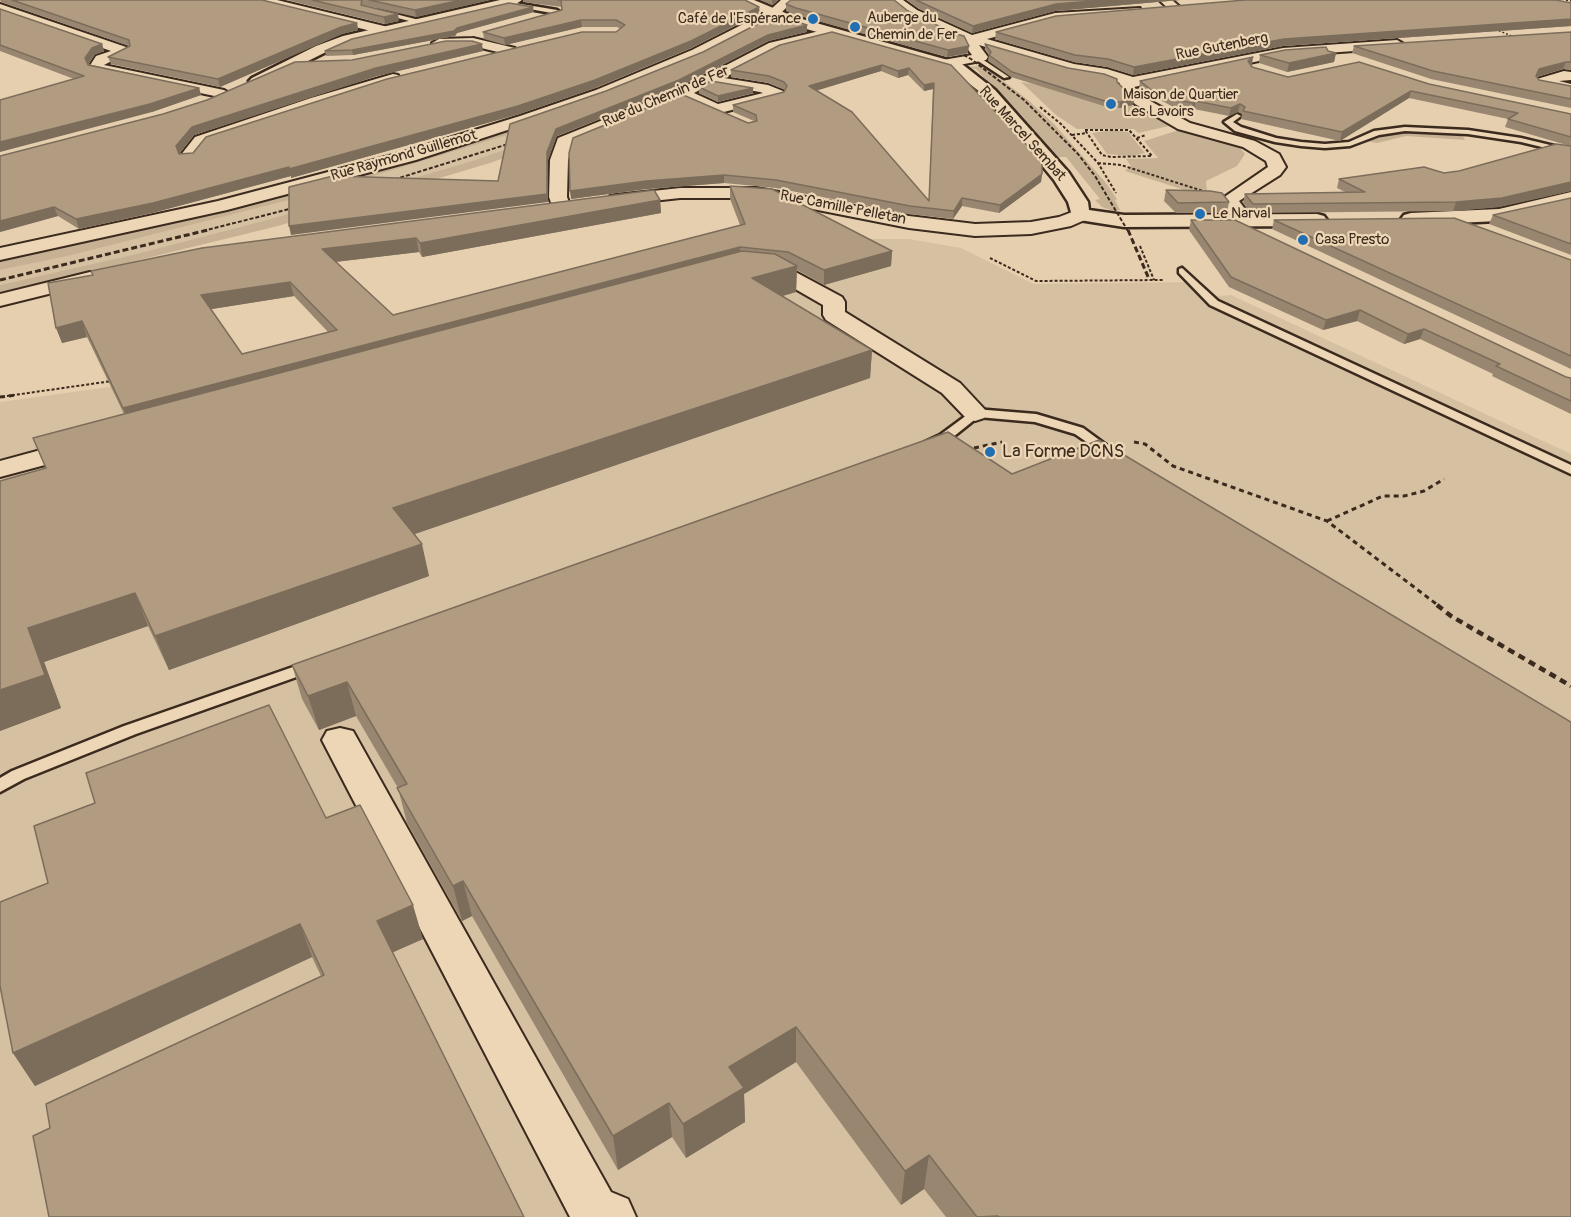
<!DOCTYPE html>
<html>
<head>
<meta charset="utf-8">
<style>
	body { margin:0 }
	canvas { display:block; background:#e6cfaf }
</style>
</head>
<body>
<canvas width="1571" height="1217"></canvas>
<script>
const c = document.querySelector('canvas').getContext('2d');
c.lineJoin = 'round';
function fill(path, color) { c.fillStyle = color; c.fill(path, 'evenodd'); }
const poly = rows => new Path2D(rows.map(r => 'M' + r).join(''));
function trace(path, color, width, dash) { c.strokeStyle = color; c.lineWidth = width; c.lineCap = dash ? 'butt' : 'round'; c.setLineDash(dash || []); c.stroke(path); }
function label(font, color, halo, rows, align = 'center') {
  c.font = font + ' Pangolin,sans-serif'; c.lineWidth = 4.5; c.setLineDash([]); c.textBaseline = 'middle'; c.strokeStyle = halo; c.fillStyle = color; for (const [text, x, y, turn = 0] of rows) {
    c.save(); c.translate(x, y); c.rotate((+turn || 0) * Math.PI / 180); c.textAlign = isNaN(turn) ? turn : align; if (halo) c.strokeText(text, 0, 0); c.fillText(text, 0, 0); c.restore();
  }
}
const built = poly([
	[800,0,805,15,790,26,565,129,469,162,263,221,136,254,0,285,0,270,68,256,325,191,524,130,755,31,786,12],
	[734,239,909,239,961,248,1034,284,1201,282,1217,296,1231,295,1571,454,1571,1217,0,1217,0,402,248,368]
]);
const green = poly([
	[790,26,814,31,798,30,788,36,794,37,791,39,767,44,714,74,670,94,555,140,490,163,278,226,0,294,0,285,136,254,263,221,469,162,565,129],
	[983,66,1027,99,1055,125,1106,183,1117,199,1115,200,1120,210,1113,211,1102,207,1095,200,1100,199,1066,157,1056,157,1028,124,976,69,967,67],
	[1021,82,1051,87,1119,108,1131,105,1169,126,1138,133,1134,129,1077,129,1056,115],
	[523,126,524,130,325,191,68,256,0,270,0,260,151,226,441,152],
	[1112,130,1128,132,1145,153,1132,156,1107,154,1092,133],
	[1179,130,1240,148,1245,154,1237,166,1206,181,1207,191,1197,194,1125,171,1131,166,1126,159,1158,158,1144,141],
	[1406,131,1461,133,1465,140,1406,136,1377,143,1366,141]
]);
const pathFar3 = poly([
	[1566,0,1571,1],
	[1495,29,1514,37]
]);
const pathFar2 = poly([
	[1040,107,1061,124,1098,163,1116,193],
	[1085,130,1129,130,1152,156,1111,157,1102,155,1085,130],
	[1072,135,1087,133],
	[1137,138,1146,135],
	[1098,163,1121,165,1203,191],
	[1140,246,1154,280],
	[990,258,1036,281,1163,280],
	[7,396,112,381]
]);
const pathFar1 = poly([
	[0,397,17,395],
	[1134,442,1145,444,1173,466,1327,521,1439,606],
	[974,448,1002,442],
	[1327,521,1383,496,1404,496,1424,491,1444,479]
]);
const path = poly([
	[1437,605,1451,616,1571,686]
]);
const service = poly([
	[515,3,557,10,560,12,557,14,513,6,515,3],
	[380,10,423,21,424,22,421,24,378,13,380,10],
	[975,57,979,57,1009,77,1004,78,975,59,975,57],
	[1237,114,1241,116,1233,122,1241,127,1276,138,1301,142,1325,144,1349,142,1374,131,1405,127,1468,130,1521,138,1571,150,1571,154,1521,142,1468,134,1405,131,1379,135,1350,146,1325,148,1301,146,1275,142,1235,131,1224,122,1237,114],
	[1182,268,1218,301,1571,465,1571,474,1210,305,1179,273,1179,269,1182,268],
	[975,409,1036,414,1083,428,1117,453,1115,456,1107,456,1075,434,1035,422,978,417,948,441,931,446,925,442,940,435,975,409],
	[313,660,321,665,319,669,136,734,24,779,0,792,0,778,12,771,124,726,313,660]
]);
const minor = poly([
	[257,0,277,0,388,27,389,30,383,34,259,3,257,0],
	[781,0,794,0,777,17,702,56,606,96,532,122,416,160,227,210,0,260,0,248,218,201,404,152,520,116,596,90,692,50,769,11,781,0],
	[889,0,903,0,917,10,972,35,1055,13,1140,8,1140,14,1136,15,1055,21,987,39,1074,64,1107,69,1133,77,1283,48,1397,40,1404,44,1397,48,1283,56,1134,87,1145,98,1190,123,1255,141,1279,154,1286,167,1280,175,1239,201,1254,221,1252,225,1245,227,1238,225,1220,200,1268,167,1266,161,1243,147,1178,129,1135,104,1118,86,1120,83,1104,77,1068,71,979,45,988,57,986,60,948,67,943,66,941,63,943,60,972,55,966,47,966,41,953,38,909,16,889,0],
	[1159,0,1172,0,1180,7,1178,10,1170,10,1159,0],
	[0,4,129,48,131,51,104,65,224,90,231,94,224,98,91,70,89,67,96,56,111,51,0,12,0,4],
	[832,28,838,32,837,35,779,49,724,78,768,85,783,91,785,94,783,97,716,114,681,99,572,144,568,160,567,197,571,208,569,212,562,214,555,212,553,208,549,197,550,160,558,138,680,89,769,43,832,28],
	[711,84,760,92,763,93,718,104,694,93,711,84],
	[473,38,515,48,517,51,510,55,473,46,439,47,432,43,439,39,473,38],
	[1564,71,1571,72,1571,80,1559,81,1571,84,1571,92,1537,85,1535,82,1537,79,1564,71],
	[393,74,398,75,400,78,398,81,207,143,194,160,182,160,180,156,195,137,311,98,393,74],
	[680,188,757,188,909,216,975,224,1031,222,1059,217,1080,209,1087,211,1089,215,1087,219,1071,226,1031,234,975,236,909,228,757,198,680,198,616,205,610,204,607,200,610,196,616,195,680,188],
	[756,264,788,268,842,297,845,302,845,312,960,383,988,413,984,418,975,421,966,418,942,393,826,320,823,315,823,305,776,278,749,274,746,270,749,266,756,264],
	[90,272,97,274,100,278,97,282,0,306,0,294,90,272],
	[81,439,90,441,94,447,90,453,0,477,0,461,81,439],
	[340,728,353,731,611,1192,628,1199,636,1217,570,1217,322,740,327,731,340,728]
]);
const tertiary = poly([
	[500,0,522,0,516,4,352,42,326,52,262,84,252,84,249,81,252,78,316,46,343,36,500,0],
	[737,0,754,0,795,17,962,64,995,90,1069,173,1088,202,1089,210,1124,215,1317,214,1324,216,1327,220,1324,224,1317,226,1124,227,1073,219,1068,202,1054,180,985,96,952,70,785,23,737,0],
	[1571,192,1571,204,1499,221,1411,225,1404,223,1401,219,1404,215,1411,213,1499,209,1571,192]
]);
const railFar1 = poly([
	[776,29,814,0],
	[948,46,971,59,1024,100,1078,154,1095,176,1128,231],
	[383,183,521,140],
	[203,231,305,205]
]);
const rail = poly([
	[1128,230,1149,279],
	[0,280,208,230]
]);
const wall = poly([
	[0,0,262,0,357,23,358,30,342,34,220,87,111,64,108,57,129,46,1,2],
	[287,0,490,0,416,17,363,5,399,21,385,24],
	[523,0,745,0,760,13,691,48,595,88,519,114,291,178,291,176,156,212,79,229,58,216,0,232,0,156,163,114,352,60,483,51,377,76,194,135,179,153,193,153,616,32,620,29,617,27,582,27,505,45,484,39,483,32,562,10,562,7,523,2],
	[760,0,778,0,772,5],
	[907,0,1180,0,1055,11,972,33,918,8],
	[1571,3,1571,26,1283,46,1133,75,1107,67,1074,62,995,39,996,32],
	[786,4,908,11,968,53,947,57,796,15,786,11],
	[0,9,102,44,104,51,94,55,88,64,199,88,201,95,152,112,74,79,0,51],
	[534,12,457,33,455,36,353,55,326,56,325,51],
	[1571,32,1571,70,1563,69,1537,77,1539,80,1571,86,1571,108,1431,79,1352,53,1354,46],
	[985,44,1117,82,1134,99,1133,105,1119,108,1107,107,1011,77,988,61,989,55,985,49],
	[780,45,951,65,1042,174,1041,182,999,213,962,206,953,219,909,214,776,188,724,183,646,189,571,199,748,123,754,121,733,112,733,105,784,92,785,90,769,83,731,77,731,70],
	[881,71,898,78,908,75,924,91,933,89,929,200,816,90],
	[1328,51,1336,53,1334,62,1287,72,1259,63,1260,55],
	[1251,65,1252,67,1288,77,1429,84,1571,114,1571,191,1499,207,1453,211,1251,213,1243,203,1245,194,1345,192,1337,188,1339,179,1444,173,1459,171,1570,146,1505,127,1508,119,1409,98,1340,141,1241,119,1242,114,1238,112,1229,116,1194,109,1191,111,1175,108,1157,98,1153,100,1139,88,1140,81,1252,65],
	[699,87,753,93,718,102,699,93],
	[730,186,892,251,891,266,824,285,797,270,796,292,782,296,872,350,870,378,415,534,429,576,169,670,148,626,44,662,61,708,0,731,46,468,33,438,124,414,87,337,62,343,48,283,660,200,661,213,422,257,419,252,336,262,393,315,740,225,730,199],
	[294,296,328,332,242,354,211,309],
	[1166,190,1229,202,1227,213,1176,213,1164,201],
	[1571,198,1571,255,1489,224,1493,215],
	[1191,220,1566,377,1571,378,1571,414,1492,376,1493,374,1420,339,1404,344,1357,321,1323,330,1229,287,1189,230],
	[1274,220,1571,260,1571,369,1272,229],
	[948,432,1571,1217,946,1217,924,1189,901,1205,796,1062,744,1094,745,1122,686,1158,672,1137,618,1170,472,916,462,921,407,823,398,788,356,716,319,730,302,699,292,665],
	[326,818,423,939,392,952,50,1128,321,976,312,957,35,1086,13,1053]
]);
const shadedWall = poly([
	[461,0,490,0,416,17,415,10],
	[772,0,778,0,772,5],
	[1105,0,1180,0,1055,11,972,33,973,26,1056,4],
	[533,7,534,12,457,33,455,36,353,55,352,50],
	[759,7,760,13,691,48,595,88,519,114,291,178,291,176,156,212,79,229,76,219],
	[398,14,399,21,385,24,384,17],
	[1571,19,1571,26,1283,46,1133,75,1134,67,1284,39],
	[581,20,582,27,505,45,504,38],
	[357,23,358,30,342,34,220,87,218,79,341,27],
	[807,25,807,32,768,41,679,87,557,136,548,160,548,202,291,235,289,226,547,194,547,152,556,129,768,35],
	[102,44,104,51,94,55,87,66,85,58,92,48],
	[482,44,483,51,377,76,194,135,178,155,176,146,192,127,376,68],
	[969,46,968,53,947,57,948,50],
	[1336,53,1334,62,1287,72,1289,63],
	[1253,57,1252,65,1247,68,1248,61],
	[1566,62,1563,69,1536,77,1536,76,1539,69],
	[882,65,881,71,809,93,809,86],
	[909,68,908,75,898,78,898,71],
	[934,83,933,89,924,91,924,85],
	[199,88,201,95,152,112,0,152,0,142],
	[753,88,753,93,718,102,718,96],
	[1159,91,1157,98,1153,100,1154,92],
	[1411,91,1409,98,1340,141,1342,132],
	[1134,99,1133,105,1119,108,1120,102],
	[1196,101,1194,109,1191,111,1193,103],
	[1240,104,1238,112,1229,116,1231,108],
	[1042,174,1041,182,999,213,1000,205],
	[724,175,724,183,646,189,571,199,570,191,646,181],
	[1571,182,1571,191,1499,207,1453,211,1456,202],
	[962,198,962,206,953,219,954,211],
	[660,200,661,213,422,257,420,243],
	[54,207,58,216,0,232,0,221],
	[416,238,419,252,325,263,322,249],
	[740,247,740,261,129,424,123,408],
	[892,251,891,266,824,285,824,270],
	[797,266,796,292,752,305,752,278],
	[290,282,294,296,206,310,201,295],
	[1360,310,1357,321,1323,330,1326,320],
	[82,321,87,337,62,343,56,328],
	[1424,329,1420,339,1404,344,1408,334],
	[872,350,870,378,400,539,393,508],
	[422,544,429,576,169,670,155,636],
	[135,593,148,626,44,662,61,708,0,731,0,690,28,628],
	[347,682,356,716,319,730,308,696],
	[463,881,472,916,462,921,453,886],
	[413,905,423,939,387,955,377,921],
	[300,924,312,957,35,1086,13,1053],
	[796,1027,796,1062,744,1094,745,1122,686,1158,683,1124,729,1067],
	[669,1103,672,1137,618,1170,613,1136],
	[929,1155,924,1189,901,1205,905,1171]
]);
const building = poly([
	[12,0,262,0,357,23,341,27,218,79,108,57,130,46,129,40,12,0],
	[312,0,362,0,361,5,398,14,384,17,312,0],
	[369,0,461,0,415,10,369,0],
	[558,0,745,0,759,7,691,41,595,80,518,106,289,169,289,167,153,203,76,219,54,207,0,221,0,156,163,114,207,100,295,62,352,60,446,41,472,41,482,44,376,68,192,127,176,146,179,154,193,153,206,137,387,79,582,32,616,32,625,25,616,20,581,20,504,38,483,32,562,10,561,0,558,0],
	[791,0,894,0,908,11,953,33,964,36,969,46,948,50,796,8,786,4,791,0],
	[916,0,1105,0,1056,4,973,26,916,0],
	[1245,0,1556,0,1571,3,1571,19,1284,39,1134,67,1108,59,1075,55,996,32,1056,16,1245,0],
	[509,3,533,7,457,28,454,31,352,50,325,51,352,39,509,3],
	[0,9,102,44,92,48,85,58,88,65,199,88,150,104,0,142,0,100,84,76,0,45,0,9],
	[775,15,807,25,768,35,679,80,556,129,547,152,547,194,289,226,289,187,333,176,498,181,510,124,606,91,703,52,775,15],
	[832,32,951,65,1042,161,1042,174,1000,205,962,198,954,211,910,206,776,180,724,175,646,181,570,191,569,153,573,138,681,94,748,123,757,121,756,115,733,105,784,92,787,86,784,82,769,76,731,70,780,45,832,32],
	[882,65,898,71,909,68,924,85,934,83,929,201,852,112,809,86,882,65],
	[1571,32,1571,62,1566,62,1539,69,1536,76,1539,80,1571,86,1571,99,1433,71,1354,46,1571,32],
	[985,44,1068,68,1104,74,1117,79,1117,82,1134,99,1120,102,1108,102,1012,72,989,55,991,52,985,44],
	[1326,47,1328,51,1336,53,1289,63,1260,55,1285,50,1326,47],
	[1253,57,1248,61,1252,67,1288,77,1359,62,1429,84,1571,114,1571,137,1508,119,1518,113,1411,91,1342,132,1243,111,1245,107,1240,104,1231,108,1196,101,1193,103,1176,100,1159,91,1154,92,1140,81,1253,57],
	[711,81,753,88,718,96,699,87,711,81],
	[1556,144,1571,146,1571,182,1502,198,1456,202,1253,204,1245,194,1365,192,1339,179,1424,167,1444,173,1459,171,1556,144],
	[730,186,772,189,892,251,824,270,788,252,740,247,123,408,82,321,56,328,48,283,93,275,91,271,202,248,654,190,660,200,420,243,416,238,322,249,393,315,745,224,730,186],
	[290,282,337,330,242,354,201,295,290,282],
	[1166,190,1210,191,1222,193,1229,202,1178,203,1166,190],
	[1571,198,1571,244,1493,215,1571,198],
	[1454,218,1571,260,1571,356,1274,220,1454,218],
	[1191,220,1235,220,1566,377,1571,378,1571,401,1496,366,1500,364,1424,329,1408,334,1360,310,1326,320,1231,277,1191,220],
	[742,251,775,254,797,266,752,278,872,350,393,508,422,544,155,636,135,593,28,628,45,675,0,690,0,481,46,468,33,438,742,251],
	[948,432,1012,474,1099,440,1571,722,1571,1217,999,1217,998,1216,977,1217,929,1155,905,1171,796,1027,729,1067,744,1088,683,1124,669,1103,613,1136,463,881,453,886,397,788,407,784,347,682,308,696,292,665,948,432],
	[269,705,326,818,360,805,413,905,377,921,524,1217,49,1217,33,1136,50,1128,46,1104,324,975,300,924,13,1053,0,986,0,902,48,883,34,826,95,803,86,773,269,705]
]);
const markers = [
	[813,19,6,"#1f6fb2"],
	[855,27,6,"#1f6fb2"],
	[1111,104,6,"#1f6fb2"],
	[1200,214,6,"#1f6fb2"],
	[1303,240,6,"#1f6fb2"],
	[990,452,6,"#1f6fb2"]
];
const farPoinames = [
	["Auberge du",867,18],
	["Chemin de Fer",867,35],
	["Café de l'Espérance",801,19,"right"],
	["Maison de Quartier",1123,95],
	["Les Lavoirs",1123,112],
	["Le Narval",1212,214],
	["Casa Presto",1315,240]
];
const farStreetnames = [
	["Rue Gutenberg",1222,47,-11],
	["Rue du Chemin de Fer",666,97,-23],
	["Rue Marcel Sembat",1022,134,48],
	["Rue Raymond Guillemot",404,156,-16],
	["Rue Camille Pelletan",843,208,11]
];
const poiNames = [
	["La Forme DCNS",1002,452]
];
fill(built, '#d6c0a2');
fill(green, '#c6b194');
trace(service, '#3b2a1e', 5);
trace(minor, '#3b2a1e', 4);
trace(tertiary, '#3b2a1e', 5);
trace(pathFar3, '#3b2a1e', 1.5, [2, 2]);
trace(pathFar2, '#3b2a1e', 2, [3, 2]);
trace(pathFar1, '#3b2a1e', 3, [5, 4]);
trace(path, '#3b2a1e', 4.5, [7, 5]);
fill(service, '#edd6b5');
fill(minor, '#edd6b5');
fill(tertiary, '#edd6b5');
trace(railFar1, '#3b2a1e', 2, [4, 2]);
trace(rail, '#3b2a1e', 3, [6, 3]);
fill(wall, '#988670');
fill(shadedWall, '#7c6d5b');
fill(building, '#b19c82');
trace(building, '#7c6d5b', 1.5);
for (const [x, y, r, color] of markers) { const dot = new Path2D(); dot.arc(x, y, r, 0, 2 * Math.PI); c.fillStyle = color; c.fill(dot); trace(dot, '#edd6b5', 2); }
label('15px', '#3b2a1e', '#edd6b5', farPoinames, 'left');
label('15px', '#3b2a1e', '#edd6b5', farStreetnames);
label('18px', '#3b2a1e', '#edd6b5', poiNames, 'left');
</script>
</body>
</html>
